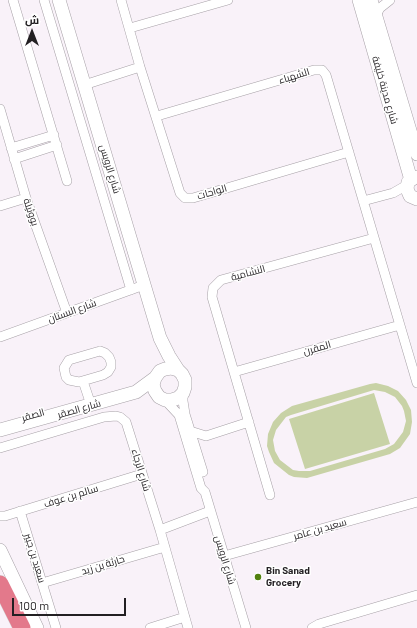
<!DOCTYPE html>
<html>
<head>
<meta charset="utf-8">
<style>
	body { margin:0 }
	#map { position:relative; width:417px; height:628px; overflow:hidden; background:#f9f2f9; font-family:Barlow,Cairo,sans-serif }
	canvas { display:block }
	.north { position:absolute; left:12px; top:12px; width:40px; height:40px; -webkit-text-stroke:3px #fff; paint-order:stroke; rotate:0deg; font-size:11px; font-weight:700; line-height:16px; text-align:center; color:#221f22 }
	.north::after { content:''; display:block; margin:auto; width:14px; height:18px; background:#221f22; clip-path:polygon(50% 0,100% 100%,50% 72%,0 100%) }
	.scale { position:absolute; left:12px; top:598px; width:114px; height:18px; box-sizing:border-box; border:2px solid #221f22; border-top:0; padding-left:5px; font-size:12px; line-height:14px; white-space:nowrap; color:#221f22; -webkit-text-stroke:3px #fff; paint-order:stroke }
</style>
</head>
<body>
<div id="map">
<canvas width="417" height="628"></canvas>
<div class="north">ش</div>
<div class="scale">100 m</div>
</div>
<script>
const c = document.querySelector('canvas').getContext('2d');
c.lineJoin = 'round';
function fill(path, color) { c.fillStyle = color; c.fill(path, 'evenodd'); }
const poly = rows => new Path2D(rows.map(r => 'M' + r).join(''));
function trace(path, color, width, dash) { c.strokeStyle = color; c.lineWidth = width; c.lineCap = dash ? 'butt' : 'round'; c.setLineDash(dash || []); c.stroke(path); }
function label(font, color, halo, rows, align = 'center') {
  c.font = font + ' Barlow,Cairo,sans-serif'; c.lineWidth = 3; c.setLineDash([]); c.textBaseline = 'middle'; c.strokeStyle = halo; c.fillStyle = color; for (const [text, x, y, turn = 0] of rows) {
    c.save(); c.translate(x, y); c.rotate((+turn || 0) * Math.PI / 180); c.textAlign = isNaN(turn) ? turn : align; if (halo) c.strokeText(text, 0, 0); c.fillText(text, 0, 0); c.restore();
  }
}
const green = poly([
	[376,383,388,386,398,391,406,400,411,410,412,422,410,434,400,448,390,454,307,478,294,477,289,475,274,463,269,452,267,446,268,434,273,422,281,413,292,406,370,384],
	[374,390,385,392,395,397,402,406,404,411,406,421,403,432,394,444,385,449,310,471,299,471,293,470,280,460,275,451,273,440,276,430,286,417,291,415],
	[374,393,390,444,305,469,289,419]
]);
const street = poly([
	[13,0,67,181],
	[44,0,131,290],
	[121,0,140,67,180,193,185,198,193,198,349,152],
	[376,15,380,8,390,0],
	[130,28,228,0],
	[84,85,140,67],
	[0,109,26,198,67,313],
	[157,116,314,70,322,70,326,75,417,383],
	[11,148,54,135],
	[14,159,57,145],
	[363,201,393,193,407,185],
	[0,206,26,198],
	[0,337,144,285],
	[100,351,105,353,109,357,111,362,111,367,108,372,103,375,79,382,69,380,66,377,64,368,69,360,100,351],
	[234,372,400,325],
	[83,381,89,399],
	[183,393,183,401,185,414,203,472],
	[165,400,179,415,201,488,205,492,246,628],
	[190,431,206,436,249,422],
	[0,448,104,417,116,416,120,417,126,422,160,530,188,628],
	[270,495,212,297,213,288,221,280,374,238],
	[20,511,56,628],
	[0,516,5,516,142,474],
	[160,530,210,511],
	[224,556,417,502],
	[42,583,165,547],
	[150,628,185,617],
	[312,628,319,624,417,595]
]);
const secondary = poly([
	[59,0,160,338,169,356,178,370],
	[359,0,411,180],
	[371,0,417,154],
	[417,177,414,178,408,182,407,189,410,196,417,199],
	[0,430,136,392,155,378,160,371,165,369,171,368,178,370,182,374,185,380,185,387,183,393,178,398,172,400,165,400,159,397,155,391,153,385,155,378],
	[0,550,37,628]
]);
const highway = poly([
	[0,584,22,628]
]);
const markers = [
	[258,577,4,"#52810f"]
];
const streetNames = [
	["الشهباء",294,76,-17],
	["شارع مدينة خليفة",385,90,74],
	["شارع الرويس",110,169,73],
	["الواحات",212,192,-16],
	["بووثيلة",31,212,71],
	["النشامية",248,273,-15],
	["شارع البستان",72,311,-20],
	["المقرن",317,348,-16],
	["شارع الصقر",79,409,-16],
	["الصقر",33,415,-16],
	["شارع الرجاء",141,470,73],
	["سالم بن عوف",71,496,-17],
	["سعيد بن عامر",320,529,-16],
	["سعيد بن جبير",35,558,73],
	["شارع الرويس",225,560,73],
	["حارثة بن زيد",103,565,-17]
];
const poiNames = [
	["Bin Sanad",266,571],
	["Grocery",266,583]
];
fill(green, '#c8d2a6');
trace(street, '#a7a1a7', 10);
trace(secondary, '#a7a1a7', 14);
trace(highway, '#d3d2d3', 18);
trace(street, '#fff', 9);
trace(secondary, '#fff', 13);
trace(highway, '#e3798b', 17);
for (const [x, y, r, color] of markers) { const dot = new Path2D(); dot.arc(x, y, r, 0, 2 * Math.PI); c.fillStyle = color; c.fill(dot); trace(dot, '#fff', 1.5); }
label('10px', '#221f22', '#fff', streetNames);
label('bold 10px', '#221f22', '#fff', poiNames, 'left');
</script>
</body>
</html>
